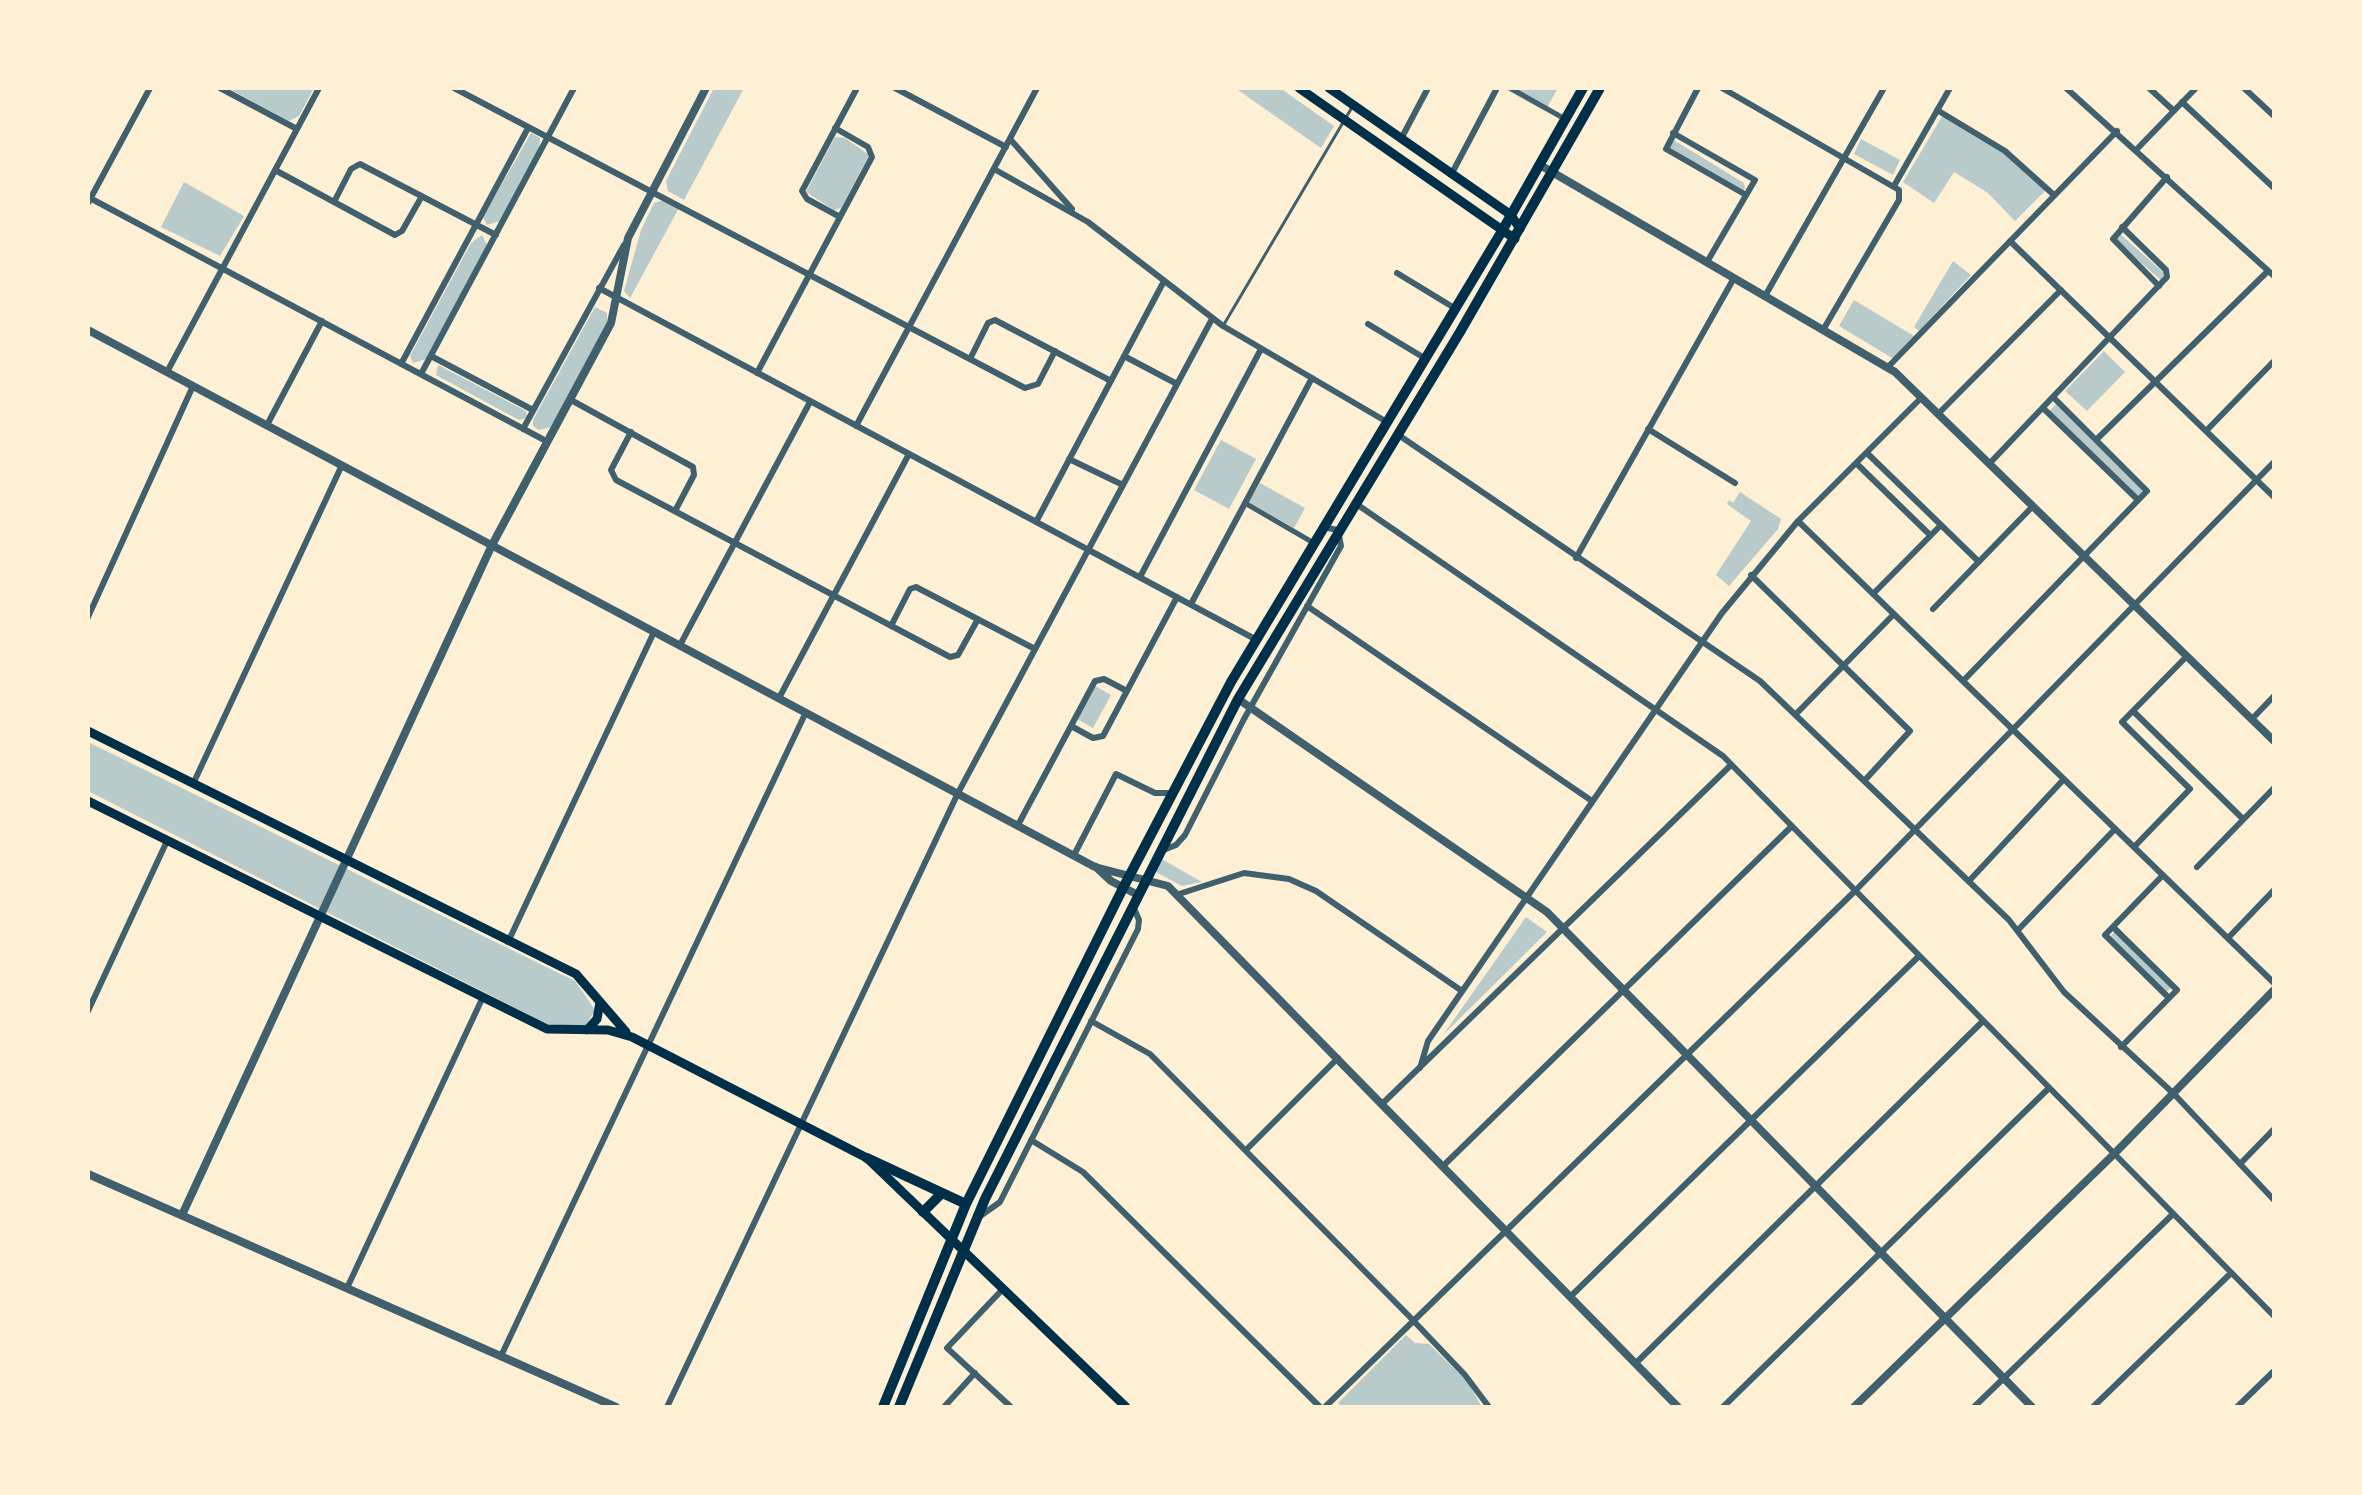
<!DOCTYPE html>
<html>
<head>
<meta charset="utf-8">
<style>
	body { margin:0 }
	#map { position:relative; width:2362px; height:1495px; overflow:hidden; background:#fdf0d5; font-family:"Asap Condensed",sans-serif }
	canvas { display:block }
	.frame { position:absolute; inset:0; border:90px solid #fdf0d5; pointer-events:none }
</style>
</head>
<body>
<div id="map">
<canvas width="2362" height="1495"></canvas>
<div class="frame"></div>
</div>
<script>
const c = document.querySelector('canvas').getContext('2d');
c.lineJoin = 'round';
function fill(path, color) { c.fillStyle = color; c.fill(path, 'evenodd'); }
const poly = rows => new Path2D(rows.map(r => 'M' + r).join(''));
function trace(path, color, width, dash) { c.strokeStyle = color; c.lineWidth = width; c.lineCap = dash ? 'butt' : 'round'; c.setLineDash(dash || []); c.stroke(path); }
const green = poly([
	[228,88,314,88,299,116,289,121],
	[714,88,744,88,684,200,668,191,666,181],
	[1235,88,1280,88,1334,126,1321,148],
	[1503,88,1558,88,1545,111],
	[1944,113,2004,150,2046,190,2015,221,1988,193,1954,172,1934,203,1903,182],
	[531,133,540,138,539,150,500,221,487,225,483,217],
	[835,137,845,138,869,155,841,208,834,210,806,192],
	[1672,139,1744,183,1745,189,1742,191,1667,149],
	[1861,139,1900,160,1893,175,1854,154],
	[184,182,244,216,220,256,161,227],
	[663,200,680,206,630,298,624,291,641,230,654,203],
	[2119,233,2164,273,2161,280,2116,241],
	[482,235,487,245,426,359,413,363,410,356,471,243],
	[1953,261,1971,275,1919,331,1914,327],
	[1854,300,1914,336,1894,359,1839,326],
	[595,307,607,313,607,323,551,427,539,430,533,426,533,420],
	[2104,351,2125,372,2087,411,2065,391],
	[438,365,526,411,527,418,519,420,436,375],
	[2056,404,2144,490,2137,497,2049,412],
	[1221,440,1256,459,1229,509,1194,490],
	[1260,483,1305,508,1294,528,1249,502],
	[1740,492,1781,519,1778,529,1729,586,1716,575,1751,521,1727,504,1729,500,1733,503],
	[1095,686,1111,695,1093,728,1077,719],
	[88,742,575,981,595,1010,586,1025,553,1027,88,791],
	[1160,858,1202,882,1182,886,1154,871],
	[1526,917,1547,932,1443,1035],
	[2115,931,2171,988,2166,992,2110,937],
	[1406,1335,1415,1343,1429,1344,1467,1381,1482,1407,1343,1407,1338,1403]
]);
const service = poly([
	[1223,326,1351,109]
]);
const pedestrian = poly([
	[1510,88,1565,119],
	[1245,503,1312,542]
]);
const minor = poly([
	[220,88,297,129],
	[454,88,1025,388,1038,384,1055,351],
	[895,88,1006,147],
	[1698,88,1666,149,1746,195],
	[1722,88,1899,190,1899,200,1823,330],
	[2066,88,2274,276],
	[2149,88,2174,111],
	[2244,88,2274,116],
	[2182,102,2274,188],
	[1937,110,2005,151,2054,195],
	[1673,133,1755,180,1707,262],
	[1010,139,1072,209],
	[1401,139,1428,88],
	[2137,149,2196,88],
	[994,169,1088,222,1223,326,1387,422],
	[275,170,395,235,402,231,422,196],
	[1451,175,1497,88],
	[1894,186,1950,88],
	[88,197,548,442],
	[334,202,351,169,360,164,496,235],
	[88,203,150,88],
	[840,217,807,199,802,191,857,88],
	[2010,241,2274,497],
	[1397,273,1456,309],
	[2159,286,2113,239,2167,177],
	[599,288,1255,639],
	[1765,296,1884,88],
	[1368,324,1426,359],
	[431,356,533,410],
	[1124,356,1177,384],
	[970,359,988,323,995,320,1111,381],
	[401,364,528,128],
	[1888,367,2117,131],
	[167,372,319,88],
	[757,373,872,157,868,147,835,128],
	[421,374,574,88],
	[571,400,693,467,694,475,675,511],
	[2043,408,2138,500],
	[1938,414,2061,290],
	[267,425,322,321],
	[856,426,1037,88],
	[523,429,624,245],
	[1648,429,1735,483],
	[2206,431,2274,361],
	[631,432,611,470,616,480,950,657,958,655,978,619],
	[1397,434,1760,681,2009,920,2064,992,2174,1094,2274,1200],
	[2096,440,2268,271],
	[1867,453,1979,562],
	[1069,459,1123,485],
	[1856,463,1930,535],
	[1989,464,2167,277,2166,270,2122,227],
	[1355,503,1723,756,2274,1316],
	[1798,521,2274,983],
	[1036,522,1164,281],
	[1576,558,1734,278],
	[1751,575,1910,731,1865,780],
	[1140,577,1261,349],
	[1873,594,1941,525],
	[1191,604,1312,378],
	[1307,606,1592,801],
	[1933,609,2033,506],
	[88,617,193,386],
	[891,626,910,589,916,587,1035,649],
	[680,645,810,402],
	[1963,681,2147,491,2053,397],
	[779,698,909,454],
	[2133,711,2243,819],
	[1796,714,1894,614],
	[2252,719,2274,696],
	[1071,726,1093,738,1103,736,1177,597],
	[193,784,342,465],
	[1018,825,1095,681,1104,679,1127,691],
	[2134,847,2190,789,2122,722,2187,656],
	[1161,851,1176,845,1185,835,1244,719,1341,546,1338,530,1322,527],
	[1074,855,1116,774,1155,793,1172,793],
	[2197,867,2274,788],
	[2163,875,2105,935,2169,998],
	[1969,881,2064,779],
	[1179,894,1244,873,1289,879,1316,891,1462,991],
	[2113,927,2177,990,2121,1047],
	[2018,930,2115,829],
	[2228,938,2274,890],
	[508,942,654,632],
	[88,1011,167,841],
	[1091,1021,1150,1054,1408,1315,1465,1375,1489,1407],
	[1420,1068,1428,1041,1722,613,1798,521,1921,398],
	[1382,1104,1731,765],
	[1031,1140,1083,1172,1320,1407],
	[1246,1150,1338,1058],
	[2240,1164,2274,1129],
	[1443,1166,1792,826],
	[979,1217,1000,1202,1138,929,1139,920,1133,906],
	[347,1288,482,999],
	[1001,1291,947,1348,1011,1407],
	[1570,1297,1918,957],
	[501,1356,806,712],
	[1635,1364,1983,1021],
	[667,1407,958,793,1212,319],
	[944,1407,975,1373],
	[1325,1407,1855,891,2274,462],
	[1723,1407,2049,1088],
	[1974,1407,2172,1215],
	[2093,1407,2230,1274],
	[2237,1407,2274,1371]
]);
const tertiary = poly([
	[1540,165,1895,372,2274,741],
	[88,330,1095,867,1168,886,1678,1407],
	[1238,699,1547,912,2032,1407],
	[1096,867,1111,881,1138,895],
	[88,1174,616,1407],
	[182,1215,492,545,611,323,628,238,706,88],
	[1854,1407,2113,1155,2274,990]
]);
const secondary = poly([
	[1299,88,1515,239],
	[1329,88,1511,215,1520,229],
	[88,731,576,974,626,1032],
	[88,801,547,1029,608,1030,632,1037,867,1158,1126,1407],
	[587,1030,597,1019,600,1002]
]);
const primary = poly([
	[867,1158,966,1204],
	[923,1212,942,1193],
	[883,1407,966,1204,1123,888,1231,682,1502,231,1583,88],
	[899,1407,985,1199,1238,699,1460,332,1600,88]
]);
fill(green, '#b9caca');
trace(service, '#3f606c', 3);
trace(pedestrian, '#3f606c', 5);
trace(minor, '#3f606c', 6);
trace(tertiary, '#3f606c', 8);
trace(secondary, '#003049', 9);
trace(primary, '#003049', 10);
</script>
</body>
</html>
